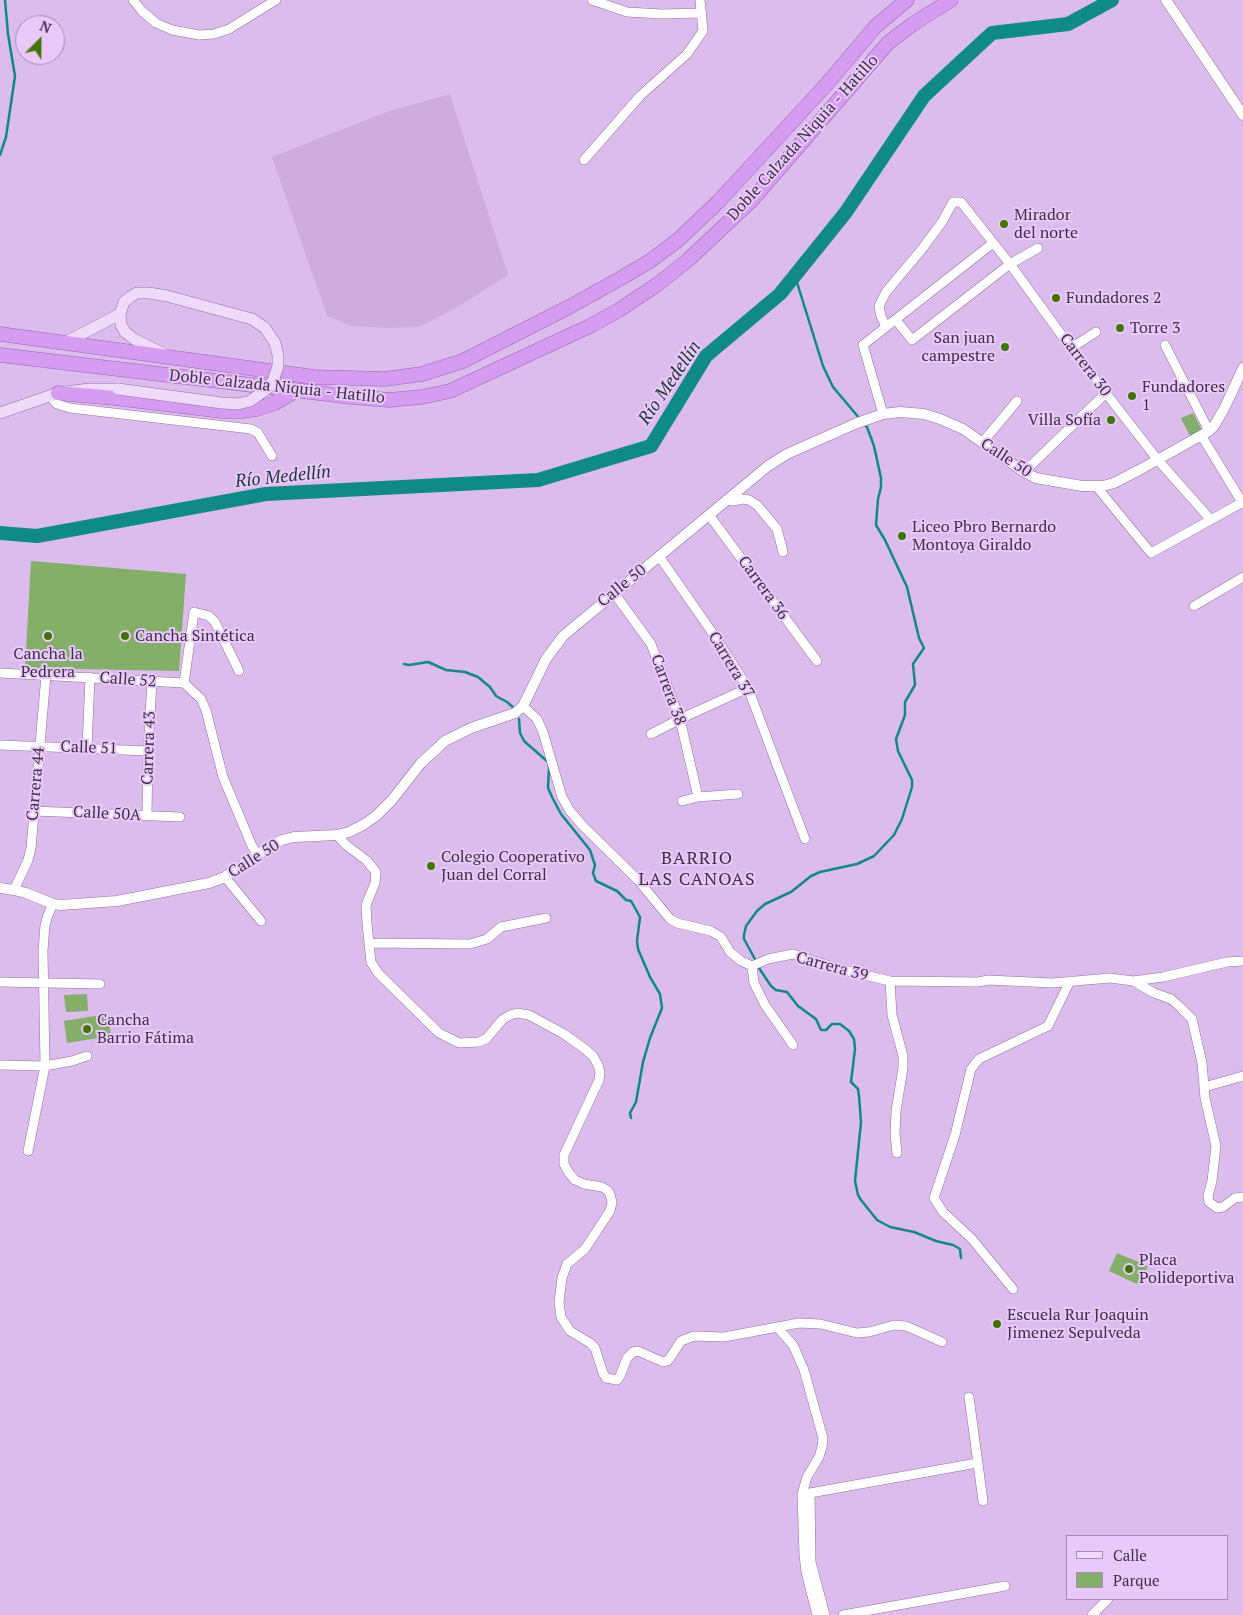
<!DOCTYPE html>
<html>
<head>
<meta charset="utf-8">
<style>
	body { margin:0 }
	#map { position:relative; width:1243px; height:1615px; overflow:hidden; background:#dcbced; font-family:"PT Serif",serif }
	canvas { display:block }
	.legend { position:absolute; left:1066px; top:1535px; width:162px; height:65px; box-sizing:border-box; background:#e9c9fa; border:1px solid #a58cb1; margin:0; padding:6px 9px; list-style:none; font-size:15px; color:#3e3144 }
	.legend li { display:flex; align-items:center; gap:10px; height:25px }
	.legend b { width:25px; border:1px solid #a58cb1 }
	.north { position:absolute; left:15px; top:15px; width:50px; height:50px; box-sizing:border-box; background:#e9c9fa; border:1px solid #a58cb1; border-radius:50%; rotate:23deg; font-size:14px; font-weight:700; line-height:20px; text-align:center; color:#3e3144 }
	.north::after { content:''; display:block; margin:auto; width:18px; height:22px; background:#3f7500; clip-path:polygon(50% 0,100% 100%,50% 72%,0 100%) }
</style>
</head>
<body>
<div id="map">
<canvas width="1243" height="1615"></canvas>
<ul class="legend">
<li><b style="height:6px;background:#efdafa"></b>Calle</li>
<li><b style="height:14px;background:#84af68"></b>Parque</li>
</ul>
<div class="north">N</div>
</div>
<script>
const c = document.querySelector('canvas').getContext('2d');
c.lineJoin = 'round';
function fill(path, color) { c.fillStyle = color; c.fill(path, 'evenodd'); }
const poly = rows => new Path2D(rows.map(r => 'M' + r).join(''));
function trace(path, color, width, dash) { c.strokeStyle = color; c.lineWidth = width; c.lineCap = dash ? 'butt' : 'round'; c.setLineDash(dash || []); c.stroke(path); }
function label(font, color, halo, rows, align = 'center') {
  c.font = font + ' "PT Serif",serif'; c.lineWidth = 4; c.setLineDash([]); c.textBaseline = 'middle'; c.strokeStyle = halo; c.fillStyle = color; for (const [text, x, y, turn = 0] of rows) {
    c.save(); c.translate(x, y); c.rotate((+turn || 0) * Math.PI / 180); c.textAlign = isNaN(turn) ? turn : align; if (halo) c.strokeText(text, 0, 0); c.fillText(text, 0, 0); c.restore();
  }
}
const built = poly([
	[450,94,508,275,461,305,419,327,389,328,352,326,327,316,272,157,389,111]
]);
const green = poly([
	[1193,413,1202,430,1190,436,1181,418],
	[31,561,186,574,179,671,25,668],
	[87,994,88,1011,66,1012,64,995],
	[108,1014,111,1036,67,1043,64,1021],
	[1117,1253,1148,1266,1139,1285,1109,1271]
]);
const stream = poly([
	[0,155,6,137,15,76,8,34,5,0],
	[795,276,823,366,833,387,860,419],
	[404,664,409,665,428,662,446,670,465,672,478,677,490,687,496,696,507,702,514,708],
	[519,719,520,733,524,741,548,762,549,767,548,788,553,799,561,814,590,850,595,865,593,873,596,881,617,891,626,900,631,901,640,917,637,941,638,949,650,977,660,994,662,1008,650,1038,643,1062,636,1102,630,1113,631,1118],
	[756,961,744,939,744,935,746,926,757,911,765,904,791,892,811,876,820,872,857,864,874,856,894,835,902,819,912,787,912,780,898,751,896,739,905,715,905,702,915,685,913,664,924,648,919,638,907,587,885,540,876,525,878,499,881,487,881,478,874,446,867,427,864,424],
	[759,968,771,986,776,990,787,992,798,1006,816,1019,821,1030,826,1030,832,1024,840,1024,849,1031,854,1039,855,1049,851,1082,858,1089,859,1096,861,1122,855,1181,858,1195,861,1200,877,1220,890,1227,914,1232,936,1241,953,1245,960,1249,961,1258]
]);
const river = poly([
	[0,533,37,536,266,494,538,480,651,446,706,356,780,294,846,212,924,96,992,33,1068,24,1112,0]
]);
const minor = poly([
	[133,0,142,11,156,23,172,30,199,35,214,34,229,29,276,0],
	[592,0,627,12,662,14,702,13],
	[584,160,640,96,687,54,703,31,700,0],
	[896,320,912,340,1010,264,1038,248],
	[886,327,881,316,879,306,886,292,922,249,942,222,953,202,961,202,1010,264,1071,348,1157,459,1211,520],
	[1165,345,1209,431],
	[1071,348,1096,332],
	[50,396,57,404,70,408,251,429,258,433,272,456],
	[883,414,863,345,993,243],
	[1201,435,1243,504],
	[982,443,1017,401],
	[1024,472,1106,393],
	[1096,486,1151,553,1243,502],
	[727,500,733,501,743,499,749,500,757,505,777,529,783,552],
	[709,515,817,661],
	[659,556,716,638,748,688,805,839],
	[614,593,651,644,680,719,698,797],
	[1194,606,1243,577],
	[0,673,184,683],
	[184,683,201,699,206,710,223,777,252,846,258,855],
	[184,683,194,612,209,616,215,622,239,671],
	[523,706,537,719,543,732,562,797,570,811,582,825,638,880,670,919,677,923,711,931,721,937,730,952,741,961,752,966,768,959,793,954,839,969,890,981,978,982,988,980,1052,983,1110,978,1133,981,1163,977,1227,962,1243,961],
	[651,734,680,719,748,688],
	[0,745,148,751],
	[87,748,90,677],
	[682,801,698,797,738,794],
	[34,811,180,817],
	[147,816,148,751,152,681],
	[337,835,346,845,366,860,376,872,375,883,366,905,367,924,371,962,378,973,439,1033,459,1043,479,1042,486,1039,502,1020,510,1015,517,1013,529,1015,564,1034,585,1049,593,1056,598,1065,600,1072,599,1080,564,1155,564,1164,569,1173,575,1180,584,1184,602,1187,607,1190,610,1194,612,1202,610,1211,585,1249,567,1264,562,1278,559,1302,561,1317,570,1331,590,1343,595,1348,603,1373,606,1378,617,1380,620,1376,627,1358,633,1352,638,1351,663,1362,667,1361,670,1358,681,1341,694,1336,724,1337,799,1323,820,1324,857,1333,869,1332,894,1325,906,1326,942,1342],
	[225,877,261,921],
	[14,890,28,860,31,848,46,675],
	[370,943,470,944,487,939,501,927,546,918],
	[752,966,754,983,765,1005,793,1045],
	[890,981,892,1015,903,1056,903,1068,896,1111,895,1134,897,1153],
	[1133,981,1154,993,1171,999,1180,1007,1192,1019,1202,1063,1205,1098,1216,1146,1212,1181,1208,1196,1209,1202,1217,1208,1223,1207,1235,1198,1243,1197],
	[0,982,100,984],
	[0,1065,45,1066,72,1061,87,1056],
	[1204,1087,1243,1076],
	[28,1151,45,1066,43,951,45,925,48,915,53,904],
	[1013,1289,972,1239,943,1212,934,1198,955,1135,971,1069,979,1059,1048,1026,1070,981],
	[777,1327,793,1345,804,1370,823,1438,822,1447,819,1457,807,1477,802,1494,804,1555,806,1572,817,1615],
	[969,1397,983,1501],
	[825,1615,811,1562,810,1493,977,1463],
	[843,1615,1005,1586],
	[1092,1615,1108,1599]
]);
const tertiary = poly([
	[1166,0,1243,115],
	[0,888,14,890,26,893,53,904,61,905,117,901,209,883,225,877,269,847,282,840,294,837,337,835,349,832,363,825,376,816,392,800,421,763,445,741,471,728,515,713,523,706,546,659,563,636,768,466,787,454,857,423,883,414,900,412,924,414,940,419,963,429,1024,472,1036,478,1082,486,1103,486,1114,483,1141,469,1209,431,1214,426,1224,409,1243,368]
]);
const secondary = poly([
	[66,342,120,314],
	[164,354,134,339,125,332,121,325,120,314,124,302,130,297,137,293,149,293,167,296,252,319,265,328],
	[0,413,58,393,89,389,118,389]
]);
const trunk = poly([
	[0,334,314,377,385,379,422,374,463,361,571,306,623,277,650,261,678,240,718,202,825,86,876,26,907,0],
	[0,355,352,397,389,400,422,397,450,391,590,326,619,310,658,284,688,260,751,201,888,43,913,24,951,0],
	[58,393,115,398,222,411,242,411,257,409,275,403,295,391]
]);
const secondaryBridge = poly([
	[118,389,222,403,238,404,250,401,267,389,273,381,278,366,278,355,275,343,265,328]
]);
const markers = [
	[1004,224,5,"#3f7500"],
	[1056,298,5,"#3f7500"],
	[1120,328,5,"#3f7500"],
	[1005,347,5,"#3f7500"],
	[1132,396,5,"#3f7500"],
	[1111,420,5,"#3f7500"],
	[902,536,5,"#3f7500"],
	[48,636,5,"#3f7500"],
	[125,636,5,"#3f7500"],
	[431,866,5,"#3f7500"],
	[87,1029,5,"#3f7500"],
	[1129,1269,5,"#3f7500"],
	[997,1324,5,"#3f7500"]
];
const streetNames = [
	["Doble Calzada Niquia - Hatillo",803,138,-48],
	["Carrera 30",1085,365,53],
	["Doble Calzada Niquia - Hatillo",277,387,6],
	["Calle 50",1006,458,33],
	["Calle 50",622,586,-39],
	["Carrera 36",763,588,54],
	["Carrera 37",731,665,59],
	["Calle 52",128,680,4],
	["Carrera 38",668,690,70],
	["Calle 51",89,748,2],
	["Carrera 43",149,748,-88],
	["Carrera 44",36,784,-85],
	["Calle 50A",107,814,3],
	["Calle 50",254,859,-32],
	["Carrera 39",832,967,15]
];
const poiNames = [
	["Mirador",1014,215],
	["del norte",1014,233],
	["Fundadores 2",1066,298],
	["Torre 3",1130,328],
	["San juan",995,338,"right"],
	["campestre",995,356,"right"],
	["Fundadores",1142,387],
	["1",1142,405],
	["Villa Sofía",1101,420,"right"],
	["Liceo Pbro Bernardo",912,527],
	["Montoya Giraldo",912,545],
	["Cancha Sintética",135,636],
	["Cancha la",48,654,"center"],
	["Pedrera",48,672,"center"],
	["Colegio Cooperativo",441,857],
	["Juan del Corral",441,875],
	["Cancha",97,1020],
	["Barrio Fátima",97,1038],
	["Placa",1139,1260],
	["Polideportiva",1139,1278],
	["Escuela Rur Joaquin",1007,1315],
	["Jimenez Sepulveda",1007,1333]
];
const waterNames = [
	["Río Medellín",670,383,-56],
	["Río Medellín",283,477,-6]
];
const neighbourhoodNames = [
	["BARRIO",697,859],
	["LAS CANOAS",697,880]
];
fill(built, '#cface0');
fill(green, '#84af68');
trace(stream, '#0e8a89', 2.5);
trace(river, '#0e8a89', 14);
trace(minor, '#8f719e', 10);
trace(tertiary, '#8f719e', 11);
trace(secondary, '#8f719e', 12);
trace(trunk, '#9a66b2', 15);
trace(minor, '#fff', 9);
trace(tertiary, '#fff', 10);
trace(secondary, '#efdafa', 11);
trace(trunk, '#d69cf2', 14);
trace(secondaryBridge, '#8f719e', 12, []);
trace(secondaryBridge, '#efdafa', 11);
for (const [x, y, r, color] of markers) { const dot = new Path2D(); dot.arc(x, y, r, 0, 2 * Math.PI); c.fillStyle = color; c.fill(dot); trace(dot, '#e9c9fa', 2); }
label('16px', '#3e3144', '#e9c9fa', streetNames);
label('16px', '#3e3144', '#e9c9fa', poiNames, 'left');
label('italic 18px', '#1f3736', '#e9c9fa', waterNames);
c.letterSpacing = '1px';
label('18px', '#3e3144', '#e9c9fa', neighbourhoodNames);
c.letterSpacing = '0px';
</script>
</body>
</html>
